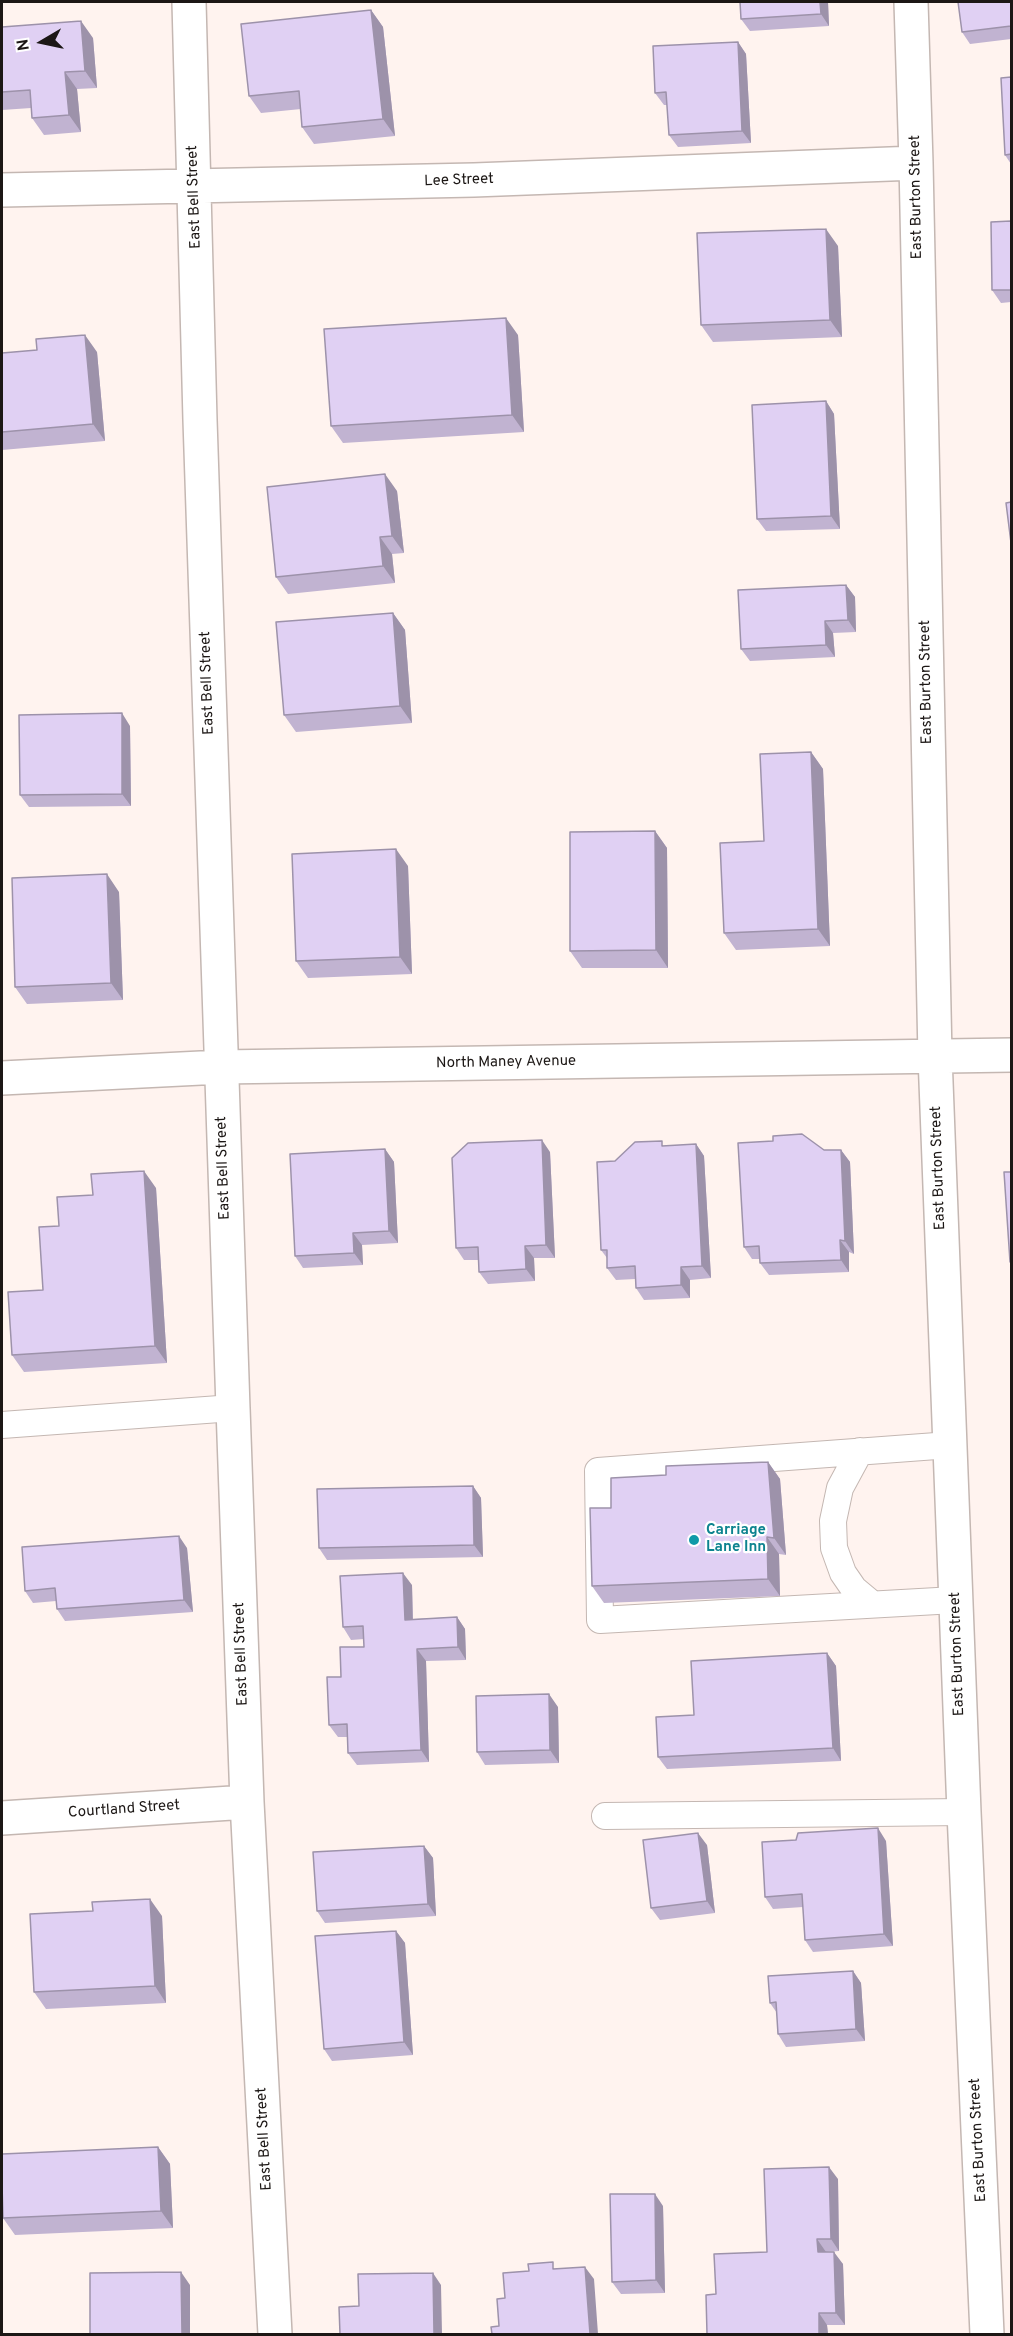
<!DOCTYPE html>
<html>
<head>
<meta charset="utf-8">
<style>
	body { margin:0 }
	#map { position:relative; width:1013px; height:2336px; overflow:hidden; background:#fff3ef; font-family:Overpass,sans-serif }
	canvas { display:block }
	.frame { position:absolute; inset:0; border:3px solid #1c1715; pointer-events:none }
	.north { position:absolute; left:12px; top:12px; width:60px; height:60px; -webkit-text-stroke:4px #fff; paint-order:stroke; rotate:261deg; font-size:16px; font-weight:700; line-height:24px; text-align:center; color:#1c1715 }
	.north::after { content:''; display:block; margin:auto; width:21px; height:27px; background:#1c1715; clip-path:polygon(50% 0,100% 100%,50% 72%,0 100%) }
</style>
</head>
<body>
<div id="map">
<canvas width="1013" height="2336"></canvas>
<div class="frame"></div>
<div class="north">N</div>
</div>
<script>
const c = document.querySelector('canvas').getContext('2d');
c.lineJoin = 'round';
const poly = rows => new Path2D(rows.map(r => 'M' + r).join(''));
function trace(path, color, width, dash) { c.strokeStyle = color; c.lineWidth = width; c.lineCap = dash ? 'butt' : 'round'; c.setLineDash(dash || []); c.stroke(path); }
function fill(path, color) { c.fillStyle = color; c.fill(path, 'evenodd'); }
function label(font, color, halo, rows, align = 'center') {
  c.font = font + ' Overpass,sans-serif'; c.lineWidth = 4.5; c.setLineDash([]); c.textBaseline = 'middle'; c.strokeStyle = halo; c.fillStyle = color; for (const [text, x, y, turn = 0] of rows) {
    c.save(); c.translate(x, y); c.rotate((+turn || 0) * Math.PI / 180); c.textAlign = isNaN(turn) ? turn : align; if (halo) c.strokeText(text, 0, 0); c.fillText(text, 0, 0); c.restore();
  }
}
const lane = poly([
	[2,1425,233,1408],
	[950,1445,598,1471,600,1620,955,1600],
	[860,1451,840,1488,833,1521,834,1548,843,1573,854,1589,872,1604],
	[605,1816,964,1812]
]);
const street = poly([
	[189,2,200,420,233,1408,247,1802,275,2334],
	[911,2,916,163,935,1056,964,1812,987,2334],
	[2,190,474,180,916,163],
	[2,1078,221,1067,1012,1055],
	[2,1818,247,1802]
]);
const wall = poly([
	[740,2,828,2,829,26,750,31,741,19],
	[1011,2,1011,39,970,44,962,32],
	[371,10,383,27,395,136,314,144,302,127,301,109,261,113,249,96],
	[2,27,93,38,97,88,77,89,81,132,44,135,32,118,31,108,2,110],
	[738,42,746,54,751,143,678,147,669,135,667,105,664,105,655,93],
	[1011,77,1011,164,1005,155],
	[1011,221,1011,302,1001,303,992,290],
	[838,246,842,337,713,342,701,325],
	[518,335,524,432,343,443,331,426],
	[97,352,105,441,2,450,2,353],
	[826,401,834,414,840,529,766,531,757,519],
	[397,491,404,553,392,554,395,583,288,594,276,577],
	[846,585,855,597,856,632,833,633,835,657,750,661,741,649],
	[393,613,405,630,412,723,296,732,284,715],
	[130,726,131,806,29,807,20,795],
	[811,752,823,769,830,946,736,950,724,933,764,841],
	[655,831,667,848,668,968,582,968,570,951],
	[408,866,412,974,308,978,296,961],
	[119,892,123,1000,27,1004,15,987],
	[773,1141,824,1150,841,1150,850,1162,854,1254,849,1252,849,1272,769,1275,760,1263,760,1259,752,1259,744,1247],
	[696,1144,704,1156,711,1278,690,1280,690,1298,644,1300,636,1288,635,1279,616,1280,607,1268,607,1258,601,1250,615,1161,666,1146],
	[385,1149,394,1162,398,1243,362,1245,363,1265,303,1268,295,1256],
	[550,1152,555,1258,534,1258,535,1281,488,1284,479,1272,479,1260,464,1260,456,1248],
	[156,1188,167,1363,24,1372,12,1355,43,1290,59,1226,93,1195],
	[768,1462,780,1479,786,1555,779,1554,780,1596,604,1603,592,1586,666,1475],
	[473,1486,481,1498,483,1557,327,1560,319,1548],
	[187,1548,193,1612,65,1621,57,1609,56,1601,33,1603,25,1591],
	[412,1585,413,1619,457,1617,465,1629,466,1660,426,1661,429,1762,357,1765,348,1753,347,1737,338,1737,329,1725,341,1677,364,1647,364,1639,351,1640,343,1627],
	[827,1653,836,1666,841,1761,667,1769,658,1757],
	[558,1707,559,1763,485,1765,477,1752],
	[886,1841,893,1946,813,1952,805,1940,803,1907,773,1909,765,1897],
	[707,1845,715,1913,660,1920,651,1908],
	[424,1846,433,1858,436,1916,325,1923,317,1911],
	[162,1916,166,2003,46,2009,34,1992],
	[396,1931,405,1943,413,2055,332,2061,324,2049],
	[853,1971,861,1983,865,2041,786,2047,778,2034,777,2013,770,2003],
	[158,2147,170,2164,173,2228,15,2235,3,2218],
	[838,2179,839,2251,826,2252,843,2264,845,2325,827,2325,828,2334,707,2334,716,2294,767,2252],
	[663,2206,665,2293,621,2294,612,2282]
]);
const shadedWall = poly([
	[820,2,828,2,829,26,821,14],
	[371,10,383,27,395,136,383,119],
	[81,21,93,38,97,88,85,71],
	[738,42,746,54,751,143,742,131],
	[65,72,77,89,81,132,69,115],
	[826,229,838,246,842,337,830,320],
	[506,318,518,335,524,432,512,415],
	[85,335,97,352,105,441,93,424],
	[826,401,834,414,840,529,831,516],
	[385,474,397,491,404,553,392,536],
	[380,537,392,554,395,583,383,566],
	[846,585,855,597,856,632,848,620],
	[393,613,405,630,412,723,400,706],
	[825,621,833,633,835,657,826,645],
	[122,713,130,726,131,806,122,794],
	[811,752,823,769,830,946,818,929],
	[655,831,667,848,668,968,656,950],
	[396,849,408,866,412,974,400,957],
	[107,874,119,892,123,1000,111,983],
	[542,1140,550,1152,555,1258,546,1245],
	[696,1144,704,1156,711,1278,702,1266],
	[385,1149,394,1162,398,1243,389,1231],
	[841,1150,850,1162,854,1254,845,1241],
	[144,1171,156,1188,167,1363,155,1346],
	[353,1233,362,1245,363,1265,354,1253],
	[840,1240,849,1252,849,1272,841,1260],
	[525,1246,534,1258,535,1281,526,1269],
	[681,1267,690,1280,690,1298,681,1285],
	[768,1462,780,1479,786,1555,774,1538],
	[473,1486,481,1498,483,1557,474,1545],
	[179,1536,187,1548,193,1612,184,1600],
	[767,1537,779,1554,780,1596,768,1579],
	[403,1573,412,1585,413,1632,405,1620],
	[457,1617,465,1629,466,1660,458,1647],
	[417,1649,426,1661,429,1762,421,1750],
	[827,1653,836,1666,841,1761,833,1748],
	[549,1694,558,1707,559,1763,550,1750],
	[878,1828,886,1841,893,1946,884,1934],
	[698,1833,707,1845,715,1913,707,1901],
	[424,1846,433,1858,436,1916,428,1904],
	[150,1899,162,1916,166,2003,155,1986],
	[396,1931,405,1943,413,2055,404,2042],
	[853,1971,861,1983,865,2041,856,2029],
	[158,2147,170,2164,173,2228,161,2211],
	[829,2167,838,2179,839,2251,831,2239],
	[655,2194,663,2206,665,2293,656,2280],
	[817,2239,826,2252,818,2252],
	[834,2252,843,2264,845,2325,836,2313],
	[585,2267,594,2279,598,2334,590,2334],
	[181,2272,190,2285,190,2334,182,2334],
	[433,2273,441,2285,442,2334,434,2334],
	[819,2313,827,2325,828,2334,819,2334]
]);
const building = poly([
	[740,2,820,2,821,14,741,19,740,2],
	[958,2,1011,2,1011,26,962,32,958,2],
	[371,10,383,119,302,127,299,91,249,96,241,24,371,10],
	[81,21,85,71,65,72,69,115,32,118,30,90,2,92,2,27,81,21],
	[738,42,742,131,669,135,666,92,655,93,653,46,738,42],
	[1011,77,1011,154,1005,155,1001,78,1011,77],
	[1011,221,1011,290,992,290,991,222,1011,221],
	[826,229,830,320,701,325,697,233,826,229],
	[506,318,512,415,331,426,324,329,506,318],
	[85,335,93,424,2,432,2,353,37,350,36,339,85,335],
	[826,401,831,516,757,519,752,405,826,401],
	[385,474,392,536,380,537,383,566,276,577,267,487,385,474],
	[1011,502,1011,543,1006,503,1011,502],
	[846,585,848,620,825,621,826,645,741,649,738,590,846,585],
	[393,613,400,706,284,715,276,622,393,613],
	[122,713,122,794,20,795,19,715,122,713],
	[811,752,818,929,724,933,720,843,764,841,760,754,811,752],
	[655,831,656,950,570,951,570,832,655,831],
	[396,849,400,957,296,961,292,854,396,849],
	[107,874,111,983,15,987,12,878,107,874],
	[802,1134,824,1150,841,1150,845,1241,840,1240,841,1260,760,1263,759,1246,744,1247,738,1143,773,1141,773,1136,802,1134],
	[542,1140,546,1245,525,1246,526,1269,479,1272,478,1247,456,1248,452,1158,468,1143,542,1140],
	[662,1141,662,1146,696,1144,702,1266,681,1267,681,1285,636,1288,635,1266,607,1268,607,1250,601,1250,597,1162,615,1161,635,1142,662,1141],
	[385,1149,389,1231,353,1233,354,1253,295,1256,290,1154,385,1149],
	[144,1171,155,1346,12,1355,8,1292,43,1290,39,1227,59,1226,57,1197,93,1195,91,1174,144,1171],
	[1004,1172,1011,1172,1011,1262,1010,1262,1004,1172],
	[768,1462,774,1538,767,1537,768,1579,592,1586,590,1508,611,1508,611,1478,666,1475,666,1466,768,1462],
	[473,1486,474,1545,319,1548,317,1489,473,1486],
	[179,1536,184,1600,57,1609,55,1588,25,1591,22,1547,179,1536],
	[403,1573,405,1620,457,1617,458,1647,417,1649,421,1750,348,1753,347,1724,329,1725,327,1677,341,1677,340,1647,364,1647,363,1626,343,1627,340,1576,403,1573],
	[827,1653,833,1748,658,1757,656,1717,694,1715,691,1661,827,1653],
	[549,1694,550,1750,477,1752,476,1696,549,1694],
	[878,1828,884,1934,805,1940,802,1894,765,1897,762,1842,796,1840,798,1833,878,1828],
	[698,1833,707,1901,651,1908,643,1840,698,1833],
	[424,1846,428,1904,317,1911,313,1852,424,1846],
	[150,1899,155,1986,34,1992,30,1914,93,1911,92,1902,150,1899],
	[396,1931,404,2042,324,2049,315,1936,396,1931],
	[853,1971,856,2029,778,2034,776,2002,770,2003,768,1976,853,1971],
	[158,2147,161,2211,3,2218,2,2184,2,2154,158,2147],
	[829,2167,831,2239,817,2239,818,2252,834,2252,836,2313,819,2313,819,2334,707,2334,706,2295,716,2294,714,2254,767,2252,764,2169,829,2167],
	[610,2194,655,2194,656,2280,612,2282,610,2194],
	[553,2262,553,2269,585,2267,590,2334,492,2334,491,2327,499,2326,497,2299,505,2298,503,2273,529,2271,528,2264,553,2262],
	[181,2272,182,2334,90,2334,90,2273,181,2272],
	[433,2273,434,2334,340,2334,339,2307,359,2306,358,2274,433,2273]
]);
const markers = [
	[694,1540,6,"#0f9aa8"]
];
const streetNames = [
	["Lee Street",459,181,-2],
	["East Bell Street",195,197,-92],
	["East Burton Street",917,197,-91],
	["East Burton Street",927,682,-91],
	["East Bell Street",208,683,-92],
	["North Maney Avenue",506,1063,-1],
	["East Bell Street",224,1168,-92],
	["East Burton Street",939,1168,-92],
	["East Bell Street",242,1654,-92],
	["East Burton Street",958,1654,-92],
	["Courtland Street",124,1810,-4],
	["East Bell Street",265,2139,-93],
	["East Burton Street",979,2140,-93]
];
const cultureNames = [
	["Carriage",706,1531],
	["Lane Inn",706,1548]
];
trace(lane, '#c4b7b2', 28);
trace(street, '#c4b7b2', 36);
trace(lane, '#fff', 26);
trace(street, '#fff', 33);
fill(wall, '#c1b3d1');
fill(shadedWall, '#9d92aa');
fill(building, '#e0d0f3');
trace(building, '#9d92aa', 1.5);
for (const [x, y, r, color] of markers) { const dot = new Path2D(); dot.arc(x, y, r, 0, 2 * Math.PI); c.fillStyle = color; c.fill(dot); trace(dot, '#fff', 2); }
label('15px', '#1c1715', '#fff', streetNames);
label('bold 15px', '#0d838f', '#fff', cultureNames, 'left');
</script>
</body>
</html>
